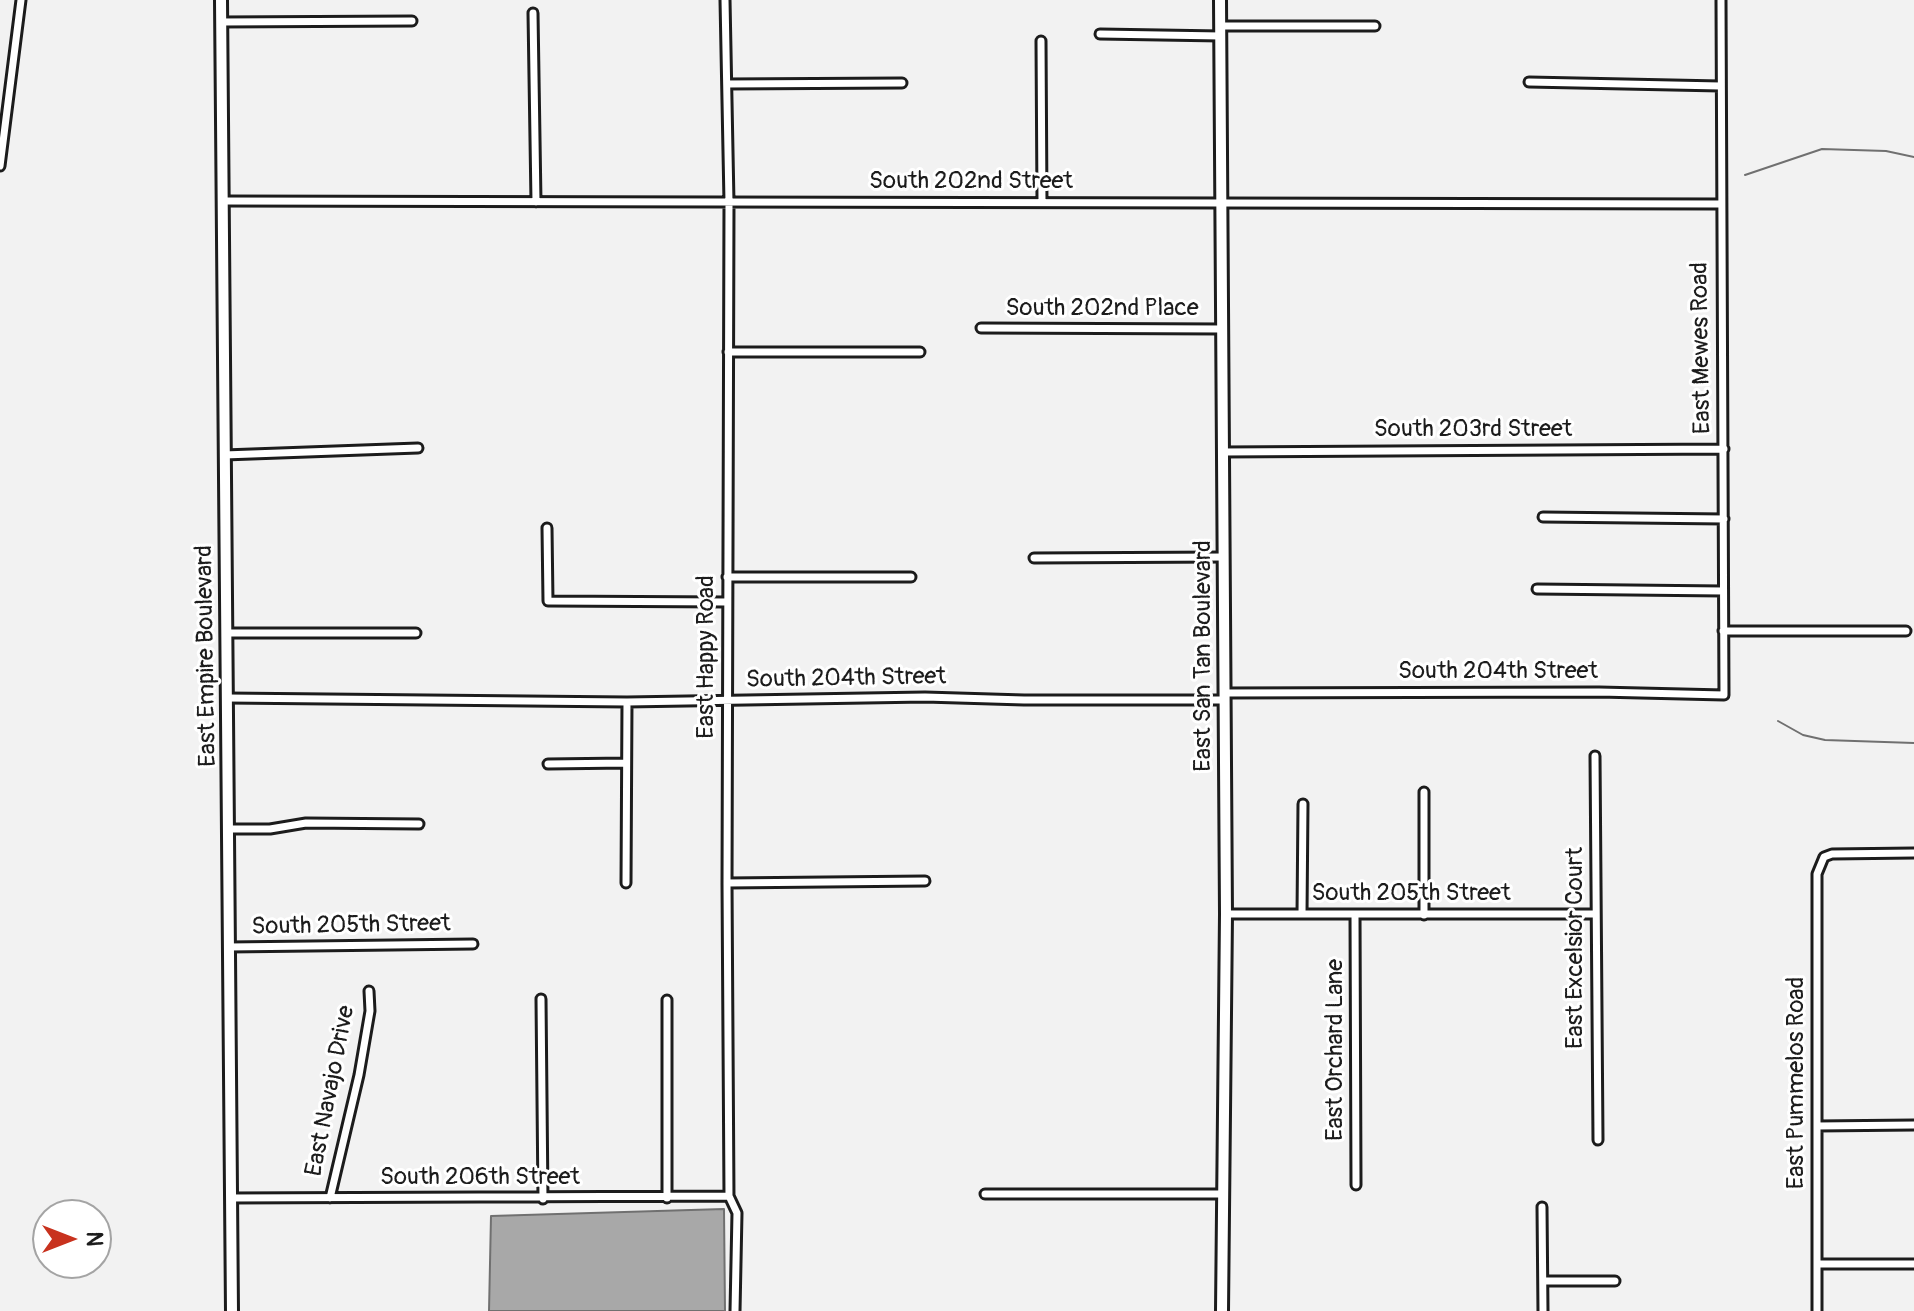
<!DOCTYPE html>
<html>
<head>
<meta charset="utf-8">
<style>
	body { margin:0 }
	#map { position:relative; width:1914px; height:1311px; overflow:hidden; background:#f2f2f2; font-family:Pangolin,sans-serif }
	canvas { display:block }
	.north { position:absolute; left:32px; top:1199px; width:80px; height:80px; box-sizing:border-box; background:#fff; border:2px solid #a4a4a4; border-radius:50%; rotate:90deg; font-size:22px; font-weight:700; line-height:32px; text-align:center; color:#1c1c1c }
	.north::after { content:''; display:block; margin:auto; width:28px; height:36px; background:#c8321e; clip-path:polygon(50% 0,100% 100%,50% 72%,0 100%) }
</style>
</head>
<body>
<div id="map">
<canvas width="1914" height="1311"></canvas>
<div class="north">N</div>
</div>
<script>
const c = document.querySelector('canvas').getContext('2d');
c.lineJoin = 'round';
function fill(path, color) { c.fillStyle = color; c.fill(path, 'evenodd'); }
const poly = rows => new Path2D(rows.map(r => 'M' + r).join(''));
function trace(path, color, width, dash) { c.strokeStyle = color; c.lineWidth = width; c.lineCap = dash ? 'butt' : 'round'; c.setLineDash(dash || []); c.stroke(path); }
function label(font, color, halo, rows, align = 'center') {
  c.font = font + ' Pangolin,sans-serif'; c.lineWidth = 6; c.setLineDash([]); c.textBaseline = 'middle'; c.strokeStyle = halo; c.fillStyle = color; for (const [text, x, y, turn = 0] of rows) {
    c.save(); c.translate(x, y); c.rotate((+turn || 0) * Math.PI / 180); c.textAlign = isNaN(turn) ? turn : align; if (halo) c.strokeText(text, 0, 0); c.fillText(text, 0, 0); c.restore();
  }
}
const water = poly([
	[724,1209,725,1311,489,1311,491,1216,724,1209]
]);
const stream = poly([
	[1745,175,1822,149,1886,151,1914,157],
	[1778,721,1803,735,1825,740,1914,743]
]);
const street = poly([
	[725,0,729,202,727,883,729,1196,737,1213,735,1311],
	[533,13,536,202],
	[221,22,412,21],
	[1221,26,1375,26],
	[1100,34,1221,36],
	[1041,41,1042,202],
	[1529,82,1720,86],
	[727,84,902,83],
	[0,166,21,0],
	[222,201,1720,204],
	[981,328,1222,329],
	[728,352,920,352],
	[1223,452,1724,449],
	[224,455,418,448],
	[1543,517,1724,519],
	[547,528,548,601,727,602],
	[1034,558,1224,557],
	[727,577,911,577],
	[1537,589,1723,591],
	[1723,631,1906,631],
	[227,633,416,633],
	[1224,693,1599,692,1724,695,1721,0],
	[227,698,627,702,925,697,1024,700,1225,700],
	[1595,756,1598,1140],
	[548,764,626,763],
	[1424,792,1424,915],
	[228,829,270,829,306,823,419,824],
	[626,883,627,702],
	[727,883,925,881],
	[1226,914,1596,914],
	[1302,914,1303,804],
	[1355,915,1356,1185],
	[229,947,473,944],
	[541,999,543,1199],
	[667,1000,667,1198],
	[1817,1126,1914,1125],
	[985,1194,1224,1194],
	[231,1198,729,1196],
	[330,1198,359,1075,370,1011,369,991],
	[1542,1207,1543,1311],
	[1817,1264,1914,1264],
	[1543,1281,1615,1281],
	[1817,1311,1817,874,1824,857,1832,854,1914,853]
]);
const secondary = poly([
	[221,0,232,1311],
	[1220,0,1226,914,1222,1311]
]);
const streetNames = [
	["South 202nd Street",971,182],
	["South 202nd Place",1102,309],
	["East Mewes Road",1702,348,-91],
	["South 203rd Street",1473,430],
	["East Empire Boulevard",207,656,-91],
	["East San Tan Boulevard",1204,656,-90],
	["East Happy Road",707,657,-90],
	["South 204th Street",1498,672],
	["South 204th Street",846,679,-1],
	["South 205th Street",1411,894],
	["South 205th Street",351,926,-1],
	["East Excelsior Court",1576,948,-90],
	["East Orchard Lane",1336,1050,-90],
	["East Pummelos Road",1797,1083,-90],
	["East Navajo Drive",331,1091,-79],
	["South 206th Street",480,1178]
];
fill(water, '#a8a8a8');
trace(water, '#707070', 2);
trace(stream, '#707070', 2);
trace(street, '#1c1c1c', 13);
trace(secondary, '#1c1c1c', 16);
trace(street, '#fff', 7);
trace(secondary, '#fff', 10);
label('24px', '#1c1c1c', '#fff', streetNames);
</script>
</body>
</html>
